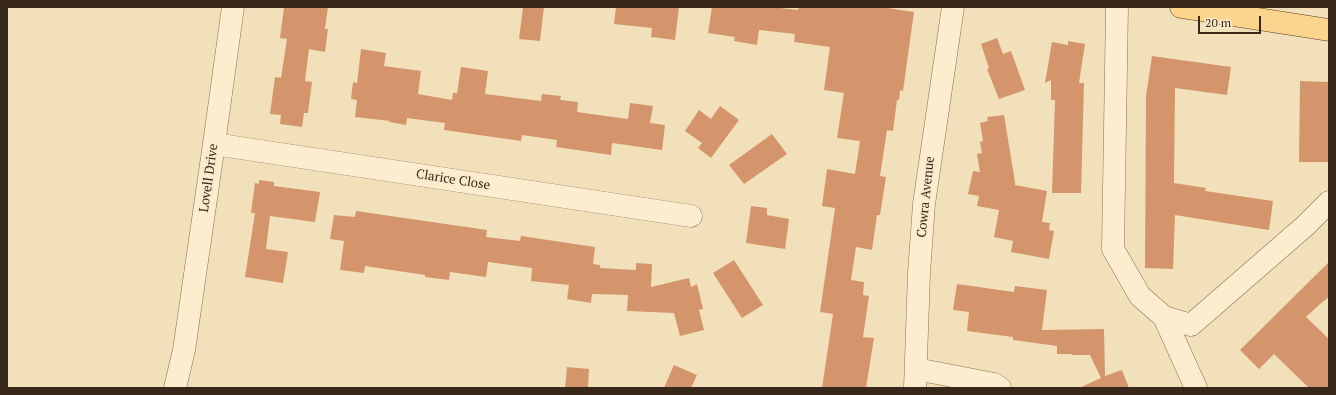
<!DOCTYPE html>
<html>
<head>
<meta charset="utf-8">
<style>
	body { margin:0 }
	#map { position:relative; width:1336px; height:395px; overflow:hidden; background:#f2e0bb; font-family:"PT Serif",serif }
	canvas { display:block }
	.frame { position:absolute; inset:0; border:8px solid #38281a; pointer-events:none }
	.scale { position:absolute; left:1198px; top:16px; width:63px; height:18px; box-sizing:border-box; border:2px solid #38281a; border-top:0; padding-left:5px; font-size:12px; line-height:14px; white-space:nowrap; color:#38281a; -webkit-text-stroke:3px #f9eacb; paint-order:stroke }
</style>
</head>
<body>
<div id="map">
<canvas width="1336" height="395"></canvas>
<div class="frame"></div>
<div class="scale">20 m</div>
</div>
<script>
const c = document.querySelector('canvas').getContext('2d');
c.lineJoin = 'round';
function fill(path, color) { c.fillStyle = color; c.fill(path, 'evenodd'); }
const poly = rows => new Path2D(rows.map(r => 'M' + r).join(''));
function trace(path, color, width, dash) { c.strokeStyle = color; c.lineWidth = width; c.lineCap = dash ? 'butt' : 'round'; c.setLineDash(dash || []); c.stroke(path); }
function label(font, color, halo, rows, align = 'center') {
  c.font = font + ' "PT Serif",serif'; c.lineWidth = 4; c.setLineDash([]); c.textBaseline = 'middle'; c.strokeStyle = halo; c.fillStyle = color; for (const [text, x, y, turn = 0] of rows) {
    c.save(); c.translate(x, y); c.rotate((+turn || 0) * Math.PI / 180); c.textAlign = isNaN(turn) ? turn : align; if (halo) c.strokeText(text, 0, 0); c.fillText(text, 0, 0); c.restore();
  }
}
const building = poly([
	[284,7,328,7,325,29,328,29,325,52,309,49,305,81,312,82,308,113,304,113,302,127,280,124,281,115,270,114,275,77,281,78,287,39,280,38],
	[523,7,544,7,540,41,519,39],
	[616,7,679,7,675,40,651,37,652,28,614,24],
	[712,7,772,7,798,10,799,7,881,7,914,12,903,91,900,90,899,100,897,100,893,131,887,130,880,176,886,177,880,215,877,215,872,250,856,247,851,280,864,282,863,295,869,296,863,337,874,338,866,388,822,388,833,314,820,312,835,208,822,206,827,169,855,174,860,141,837,138,844,93,824,90,830,47,794,42,795,34,759,30,757,45,734,41,735,37,708,33],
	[997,38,1003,54,1011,51,1025,90,999,99,987,69,989,68,981,44],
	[1068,41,1085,44,1079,83,1084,83,1081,193,1052,193,1055,100,1051,100,1051,80,1045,83,1052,42,1068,45],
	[361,49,386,53,384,66,421,71,418,94,452,100,453,93,457,93,461,67,488,71,485,94,541,101,542,94,561,96,560,100,578,102,577,112,628,119,630,103,653,106,650,123,665,125,662,150,612,143,611,155,556,147,557,140,522,135,521,141,444,130,445,123,407,118,406,125,389,122,390,121,355,117,357,100,351,99,353,82,357,83],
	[1152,56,1231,67,1227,95,1175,88,1174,183,1206,188,1205,191,1273,201,1269,230,1175,215,1173,269,1145,268,1146,96],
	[1300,81,1329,82,1328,162,1299,162],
	[720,106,739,120,711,158,698,148,702,143,685,131,699,110,711,119],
	[1004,115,1015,182,1015,185,1047,191,1042,222,1050,223,1049,230,1054,231,1049,259,1011,252,1013,241,994,237,999,210,977,206,979,196,968,194,973,171,980,172,977,154,982,153,980,142,983,141,980,123,988,121,987,117],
	[772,134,787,154,744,184,729,165],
	[259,180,274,182,274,186,320,192,315,222,270,216,266,249,288,252,283,283,245,277,255,213,251,213,255,183,259,184],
	[751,206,767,208,767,215,789,219,785,249,746,243],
	[356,211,487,230,486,237,520,241,521,236,595,247,593,264,600,265,600,268,636,270,636,263,652,264,651,287,689,278,691,287,697,284,703,309,699,310,704,330,680,336,674,313,627,311,628,295,592,294,591,303,567,299,569,285,531,281,532,268,488,262,486,277,450,272,449,280,425,277,425,275,365,266,364,273,340,270,344,241,330,239,334,215,355,217],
	[734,260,763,305,742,318,713,273],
	[1329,262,1329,297,1320,304,1306,317,1329,339,1329,388,1309,388,1274,354,1259,369,1240,350],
	[957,284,1014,292,1015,286,1047,290,1042,330,1104,329,1105,376,1122,370,1129,388,1079,388,1101,378,1090,355,1072,355,1072,354,1057,354,1057,346,1013,340,1013,337,967,331,969,312,953,310],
	[674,365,697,375,691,388,664,388],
	[567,367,589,369,588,388,565,388]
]);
const minor = poly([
	[1117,7,1113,249,1140,296,1164,317,1191,325,1305,226,1329,202],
	[214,144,691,216],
	[1164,317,1196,388],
	[916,369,994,384,1000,388],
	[175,388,184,350,214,144,233,7],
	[915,388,919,273,924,204,953,7]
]);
const major = poly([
	[1181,7,1329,30]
]);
const streetNames = [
	["Lovell Drive",209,178,-82],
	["Clarice Close",453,180,9],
	["Cowra Avenue",926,197,-84]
];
fill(building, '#d4956c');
trace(minor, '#8b6f53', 23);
trace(major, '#583d28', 23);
trace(minor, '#fcedcf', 22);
trace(major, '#fbd58d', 22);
label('13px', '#38281a', '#f9eacb', streetNames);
</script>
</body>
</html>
